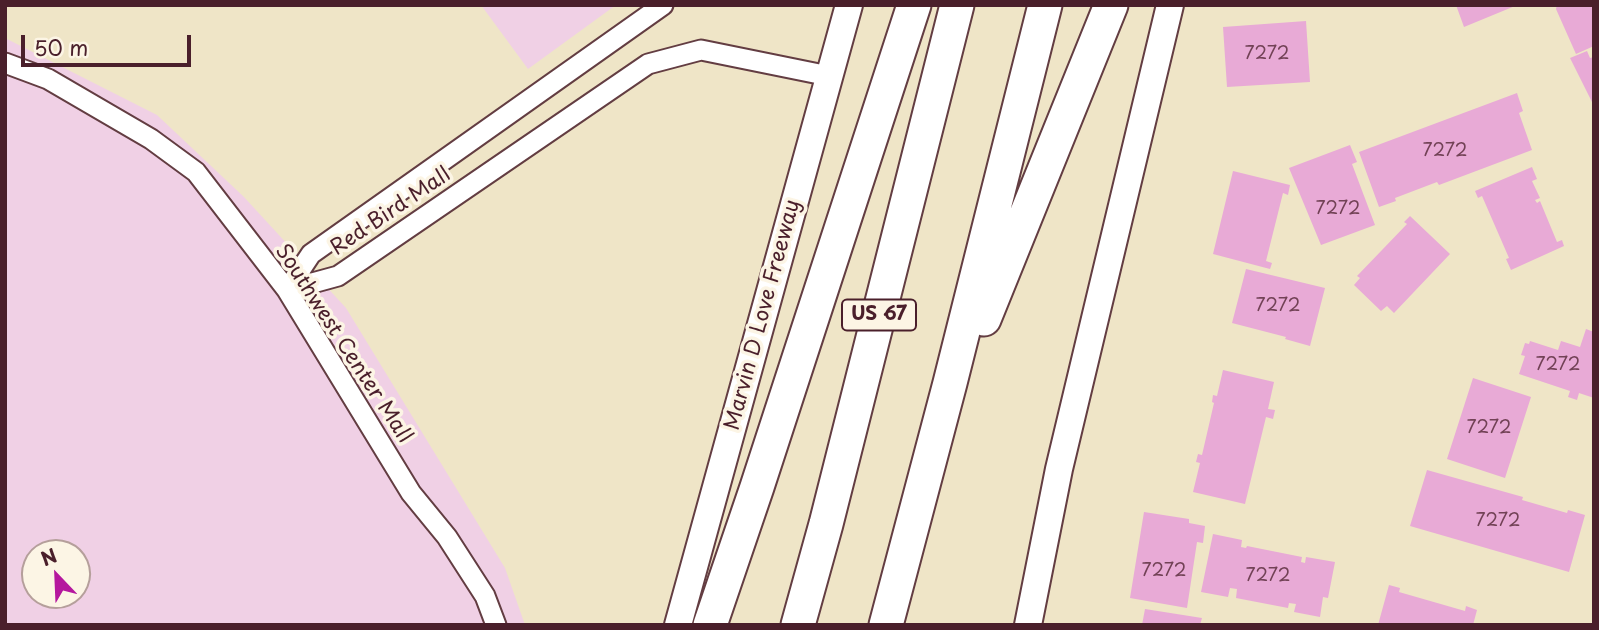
<!DOCTYPE html>
<html>
<head>
<meta charset="utf-8">
<style>
	body { margin:0 }
	#map { position:relative; width:1599px; height:630px; overflow:hidden; background:#efe5c7; font-family:"Playpen Sans",sans-serif }
	canvas { display:block }
	.frame { position:absolute; inset:0; border:7px solid #4a1f2b; pointer-events:none }
	.north { position:absolute; left:21px; top:539px; width:70px; height:70px; box-sizing:border-box; background:#fcf5e5; border:2px solid #b59f9b; border-radius:50%; rotate:337deg; font-size:19px; font-weight:700; line-height:28px; text-align:center; color:#4a1f2b }
	.north::after { content:''; display:block; margin:auto; width:24px; height:32px; background:#b5179e; clip-path:polygon(50% 0,100% 100%,50% 72%,0 100%) }
	.scale { position:absolute; left:21px; top:35px; width:170px; height:32px; box-sizing:border-box; border:4px solid #4a1f2b; border-top:0; padding-left:9px; font-size:21px; line-height:24px; white-space:nowrap; color:#4a1f2b; -webkit-text-stroke:5px #fcf5e5; paint-order:stroke }
</style>
</head>
<body>
<div id="map">
<canvas width="1599" height="630"></canvas>
<div class="frame"></div>
<div class="north">N</div>
<div class="scale">50 m</div>
</div>
<script>
const c = document.querySelector('canvas').getContext('2d');
c.lineJoin = 'round';
function fill(path, color) { c.fillStyle = color; c.fill(path, 'evenodd'); }
const poly = rows => new Path2D(rows.map(r => 'M' + r).join(''));
function trace(path, color, width, dash) { c.strokeStyle = color; c.lineWidth = width; c.lineCap = dash ? 'butt' : 'round'; c.setLineDash(dash || []); c.stroke(path); }
function label(font, color, halo, rows, align = 'center') {
  c.font = font + ' "Playpen Sans",sans-serif'; c.lineWidth = 7; c.setLineDash([]); c.textBaseline = 'middle'; c.strokeStyle = halo; c.fillStyle = color; for (const [text, x, y, turn = 0] of rows) {
    c.save(); c.translate(x, y); c.rotate((+turn || 0) * Math.PI / 180); c.textAlign = isNaN(turn) ? turn : align; if (halo) c.strokeText(text, 0, 0); c.fillText(text, 0, 0); c.restore();
  }
}
const built = poly([
	[481,5,616,5,528,69],
	[5,38,157,115,244,197,346,308,505,568,525,625,5,625],
	[35,553,77,553,77,595,35,595]
]);
const building = poly([
	[1456,5,1515,5,1515,6,1464,27],
	[1557,5,1594,5,1594,46,1576,54,1556,9],
	[1306,21,1310,82,1227,87,1223,27],
	[1587,51,1590,58,1594,57,1594,106,1570,58],
	[1517,93,1523,111,1519,113,1532,150,1439,185,1437,182,1395,198,1396,201,1379,207,1359,152],
	[1350,145,1357,162,1352,164,1375,225,1321,245,1289,168],
	[1532,167,1537,179,1532,181,1540,198,1535,200,1537,203,1540,201,1557,242,1562,240,1564,246,1511,270,1506,259,1509,258,1482,196,1478,198,1475,191],
	[1233,171,1290,185,1288,195,1283,193,1266,261,1272,263,1270,269,1213,254],
	[1410,216,1450,254,1394,313,1387,306,1381,311,1354,285,1360,278,1357,276,1407,224,1404,222],
	[1246,269,1325,288,1310,346,1285,339,1286,337,1232,323],
	[1586,329,1594,332,1594,398,1579,393,1577,400,1568,397,1570,391,1519,374,1525,356,1521,355,1525,343,1529,344,1530,341,1558,350,1561,341,1580,347],
	[1223,370,1274,382,1268,409,1275,410,1273,419,1266,417,1245,504,1193,492,1200,463,1196,462,1198,454,1202,455,1214,403,1212,402,1213,395,1217,396],
	[1473,378,1531,397,1505,478,1447,459],
	[1427,470,1523,497,1522,500,1567,513,1568,510,1585,515,1569,572,1410,526],
	[1144,512,1189,519,1189,523,1205,526,1203,543,1197,542,1187,608,1130,598],
	[1213,534,1242,540,1241,547,1246,548,1247,546,1302,557,1301,562,1305,563,1306,557,1335,562,1328,598,1323,597,1320,617,1294,612,1296,604,1289,603,1288,608,1236,598,1237,589,1230,588,1228,597,1201,592],
	[1389,585,1400,588,1399,592,1465,611,1466,606,1477,610,1473,625,1378,625],
	[1145,609,1202,618,1200,625,1142,625]
]);
const street = poly([
	[5,63,48,79,151,139,196,172,287,290,411,493,447,537,485,596,496,625],
	[287,290,338,276,648,64,701,50,829,76],
	[287,290,311,254,663,5]
]);
const secondary = poly([
	[678,625,849,5],
	[1028,625,1059,469,1170,5]
]);
const highway = poly([
	[984,319,1111,5],
	[710,625,757,487,914,5],
	[798,625,826,524,957,5],
	[886,625,950,383,1045,5]
]);
const numberNames = [
	["7272",1267,54],
	["7272",1445,151],
	["7272",1338,209],
	["7272",1278,306],
	["7272",1558,365],
	["7272",1489,428],
	["7272",1498,521],
	["7272",1164,571],
	["7272",1268,576]
];
const shields = [
	[879,315,74]
];
const shieldNames = [
	["US 67",879,315]
];
const streetNames = [
	["Red Bird Mall",391,212,-34],
	["Marvin D Love Freeway",763,315,-75],
	["Southwest Center Mall",343,344,57]
];
fill(built, '#f0d0e5');
fill(building, '#e8aad6');
trace(street, '#633d42', 23);
trace(secondary, '#633d42', 30);
trace(highway, '#633d42', 37);
trace(street, '#fff', 19);
trace(secondary, '#fff', 26);
trace(highway, '#fff', 33);
label('18px', '#724256', null, numberNames);
for (const [x, y, w] of shields) { const box = new Path2D(); box.roundRect(x - w / 2, y - 15.5, w, 31, 5); c.fillStyle = '#fcf5e5'; c.fill(box); trace(box, '#4a1f2b', 2); }
label('bold 19px', '#4a1f2b', null, shieldNames);
label('21px', '#4a1f2b', '#fcf5e5', streetNames);
</script>
</body>
</html>
